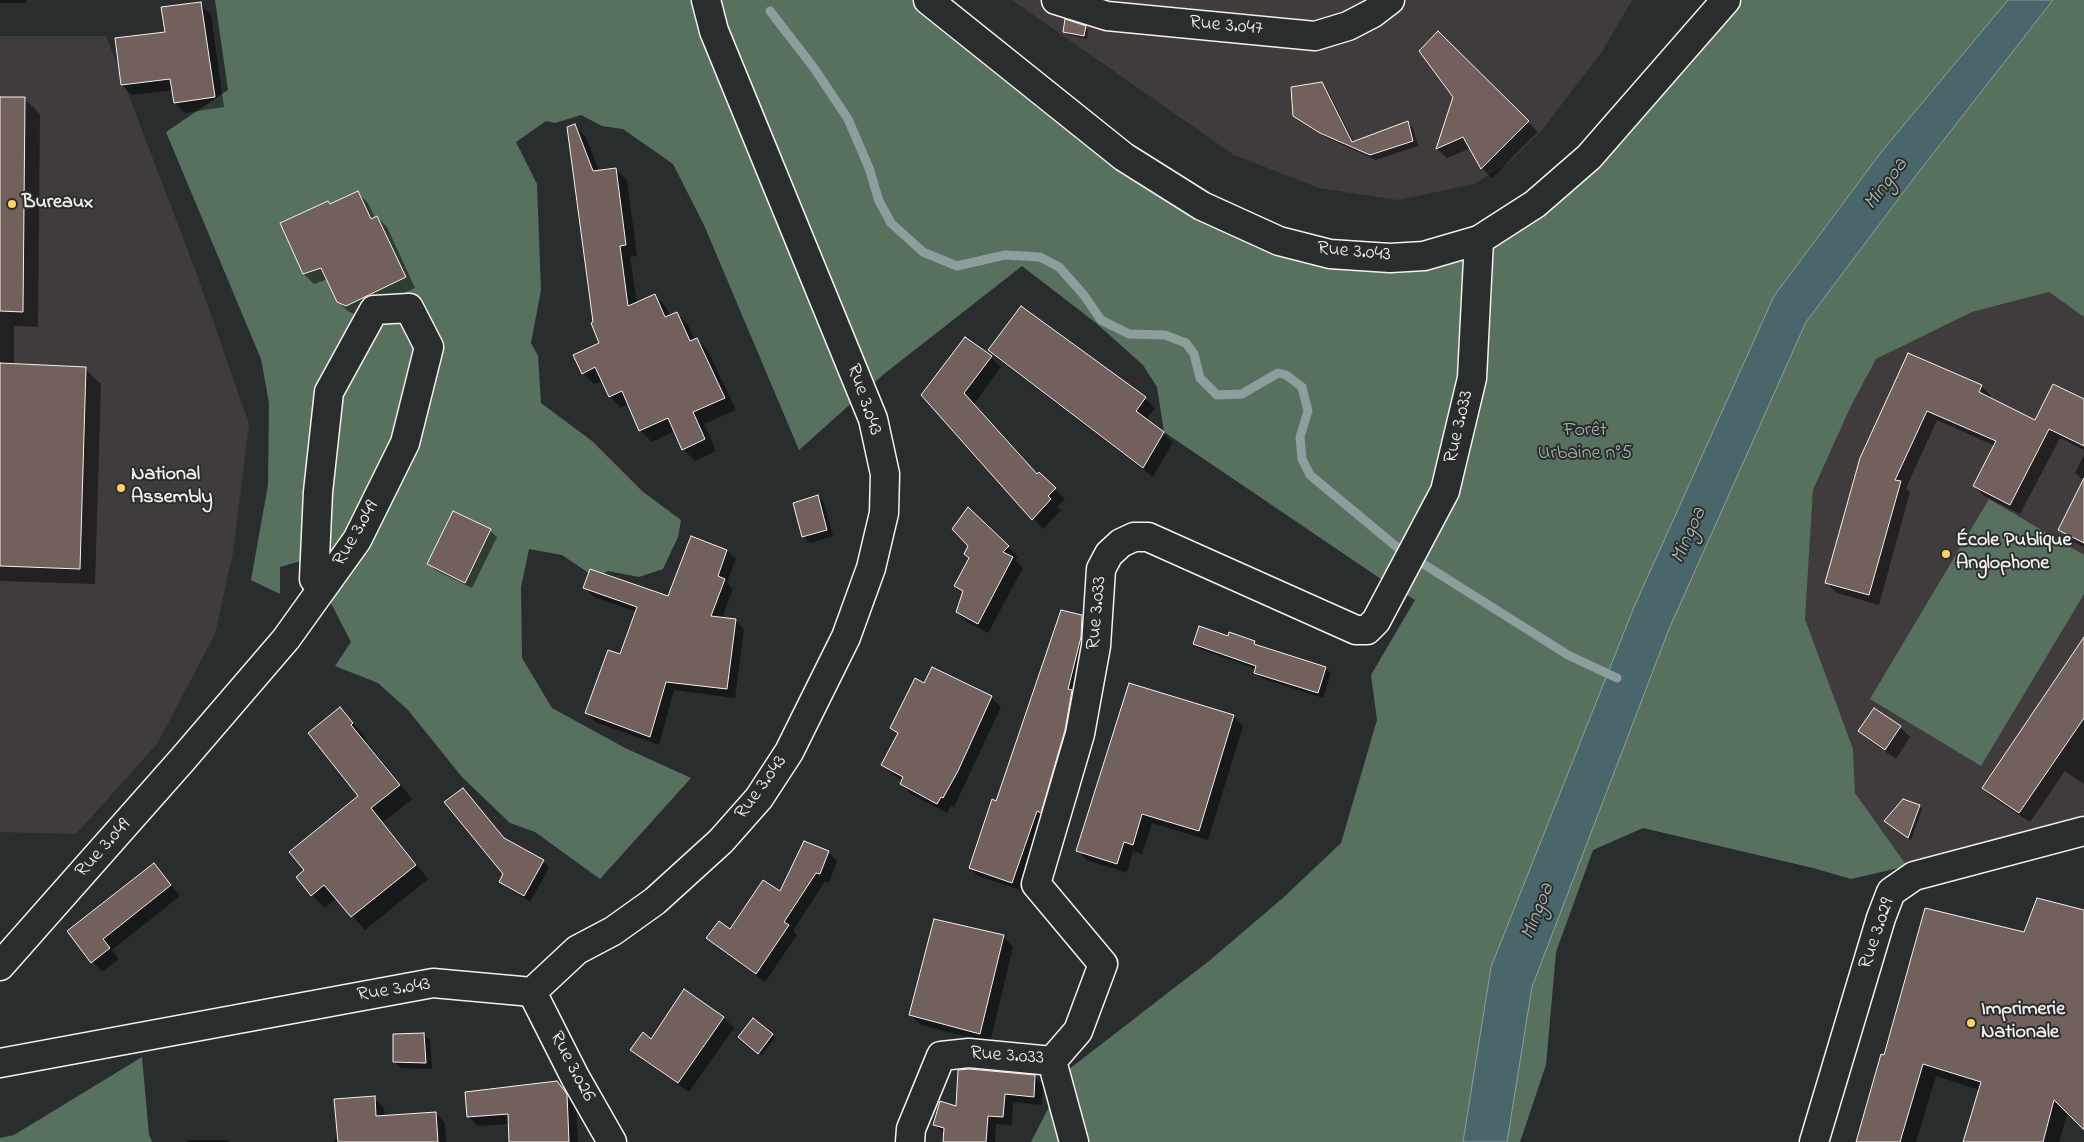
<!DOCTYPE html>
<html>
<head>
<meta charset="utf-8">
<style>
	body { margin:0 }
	canvas { display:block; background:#2a2d2e }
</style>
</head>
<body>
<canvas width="2084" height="1142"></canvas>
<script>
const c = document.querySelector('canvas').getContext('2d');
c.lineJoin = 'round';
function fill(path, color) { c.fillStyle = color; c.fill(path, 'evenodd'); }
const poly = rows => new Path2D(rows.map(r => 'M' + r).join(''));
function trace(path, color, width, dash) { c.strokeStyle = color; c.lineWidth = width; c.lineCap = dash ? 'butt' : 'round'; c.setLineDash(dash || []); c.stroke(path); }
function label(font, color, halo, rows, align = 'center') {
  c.font = font + ' "Indie Flower",sans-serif'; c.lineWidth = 4; c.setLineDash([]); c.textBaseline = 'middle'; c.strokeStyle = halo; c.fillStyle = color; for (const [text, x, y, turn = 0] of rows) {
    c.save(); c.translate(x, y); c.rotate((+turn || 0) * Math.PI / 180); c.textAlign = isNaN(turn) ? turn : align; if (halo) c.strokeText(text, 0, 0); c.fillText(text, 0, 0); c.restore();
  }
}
const built = poly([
	[1012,0,1632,0,1603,50,1542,130,1510,162,1474,184,1398,200,1319,188,1234,155],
	[0,36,106,36,196,272,249,424,233,552,215,634,157,744,76,834,0,832],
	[2049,292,2084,317,2084,823,1907,866,1855,793,1853,749,1805,619,1813,490,1851,406,1876,359,1972,312]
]);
const green = poly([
	[215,0,929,0,1124,154,1278,238,1423,253,1534,202,1724,0,2084,0,2084,317,2049,292,1972,312,1876,359,1851,406,1813,490,1805,619,1853,749,1855,793,1907,866,1851,879,1813,868,1643,828,1593,850,1556,952,1546,1065,1520,1142,1031,1142,1068,1070,1209,961,1284,897,1341,843,1377,720,1371,675,1415,600,1381,579,1164,432,1157,387,1143,365,1096,323,1022,266,884,374,799,450,704,225,673,164,623,129,602,126,581,115,555,123,546,121,516,142,537,184,541,290,531,343,538,356,541,403,592,441,642,491,681,520,678,537,663,569,639,577,608,571,596,578,562,555,529,549,521,587,522,658,552,708,625,748,691,778,600,879,535,832,510,823,462,777,408,710,378,683,335,666,351,642,308,559,280,567,280,594,251,580,268,485,269,403,261,359,166,132,228,90],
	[1989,499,2084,555,2084,594,1981,766,1870,699],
	[142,1057,149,1135,152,1142,0,1142,0,1138,14,1135]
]);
const water = poly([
	[2008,0,2053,0,1914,178,1806,322,1669,629,1532,987,1507,1142,1463,1142,1491,967,1634,607,1774,296,1882,151,2008,0]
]);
const shadow = poly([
	[0,0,26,0,26,3,0,3],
	[200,4,211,14,224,107,185,113,175,103,173,90,132,95,122,85,116,39,166,33],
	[1085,27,1088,30,1087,39,1068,35,1065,32],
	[1438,33,1538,132,1492,178,1482,168,1471,148,1447,158,1437,149,1455,97],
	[1321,84,1327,89,1354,142,1408,122,1413,128,1418,146,1376,160,1327,138,1294,115],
	[0,98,24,98,40,114,38,327,14,326,14,365,85,369,101,384,95,584,0,581],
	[575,126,586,137,599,171,615,169,627,180,637,256,630,257,637,303,655,295,666,307,670,316,677,314,688,325,695,340,697,339,708,351,736,410,704,424,716,451,695,461,683,449,675,431,652,442,640,430,629,404,621,408,610,396,603,381,594,384,583,373,601,344,594,322],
	[358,193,368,203,375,218,377,217,387,227,415,288,357,315,349,312,338,302,328,279,314,284,304,274,328,202,331,205],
	[989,350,1145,398,1155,408,1146,420,1173,442,1153,477,999,360],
	[1909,354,1981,386,1991,396,1990,399,2035,422,2084,400,2084,450,2060,438,2020,514,1984,496,1974,486,1995,446,1937,420,1906,488,1910,492,1879,605,1837,593,1827,583],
	[991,357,1001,367,974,404,1037,475,1039,474,1065,499,1057,507,1061,510,1043,529,923,395],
	[2084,455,2084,547,2070,540,2060,530,2084,481,2075,473],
	[818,496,824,503,833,536,810,543,803,536],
	[969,509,1018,557,1015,560,1023,568,988,633,967,622,957,612,964,593,956,585,970,559],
	[454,513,490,531,497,537,472,588,435,570,429,564],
	[727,551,736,559,727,582,733,589,722,618,735,620,744,629,735,698,674,690,659,745,595,722,587,713,621,656,637,612,594,597,585,588,669,598],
	[1082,616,1090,625,1089,646,1045,819,1020,890,978,876,970,868,997,802],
	[1229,637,1255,642,1259,647,1325,668,1331,673,1323,698,1261,678,1256,672,1256,669,1200,649,1194,644],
	[2084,639,2084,784,2065,771,2030,822,1993,798,1983,788],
	[924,684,991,697,1001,707,954,807,951,806,947,813,911,794,901,784,903,781,893,775,883,765,899,735,891,727],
	[340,709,365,737,364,738,412,799,383,822,428,879,365,930,337,898,325,908,312,895,306,871,360,797],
	[1874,709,1900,727,1910,737,1896,759,1870,741,1860,731],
	[1233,716,1243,726,1208,840,1152,823,1142,854,1133,851,1127,873,1087,860,1077,850],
	[1919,806,1922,809,1911,840,1889,824],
	[506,840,543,861,549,868,530,902,507,888,500,882,505,874],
	[828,852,837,861,829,883,825,881,793,931,797,935,765,982,717,947,708,938,731,931,781,893],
	[154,864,180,896,112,950,119,959,102,972,68,932],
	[2084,911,2084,1128,2068,1111,2059,1142,1964,1142,1979,1090,1936,1076,1916,1142,1857,1142,1885,1056,2025,934],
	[1003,936,1013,947,990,1043,921,1025,911,1015],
	[684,991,724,1018,734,1028,689,1092,642,1059,632,1049,652,1040],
	[423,1034,430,1040,432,1069,401,1068,395,1062],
	[772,1035,775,1038,761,1055,743,1040],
	[1034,1076,1043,1085,1042,1105,1013,1102,1012,1125,996,1124,995,1142,944,1142,945,1134,935,1125,957,1108],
	[557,1082,576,1105,578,1142,511,1142,509,1124,478,1126,468,1116],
	[374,1098,384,1108,385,1117,436,1113,445,1123,446,1142,335,1142,334,1139,339,1138],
	[187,1140,228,1140,230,1142,187,1142]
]);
const stream = poly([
	[770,11,814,68,848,119,869,168,879,201,891,223,923,252,957,266,1005,255,1040,257,1059,267,1083,294,1101,320,1129,334,1165,335,1186,343,1194,354,1200,378,1217,395,1242,394,1278,373,1286,375,1302,387,1308,411,1300,437,1302,459,1310,475,1398,548,1568,655,1617,678]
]);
const building = poly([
	[201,2,215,97,174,103,170,79,121,85,115,38,165,32,161,7,201,2],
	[1065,19,1086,26,1084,36,1063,32,1065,19],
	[1438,31,1529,121,1481,169,1463,137,1436,149,1453,97,1419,51,1438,31],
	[1322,82,1352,142,1408,121,1413,141,1370,155,1320,133,1293,116,1291,87,1322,82],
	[0,97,25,97,23,312,0,311,0,97],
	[575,124,593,171,616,168,626,245,620,246,628,306,655,294,665,317,677,312,690,341,697,338,725,398,693,412,705,439,682,450,668,418,639,431,622,391,609,397,595,367,582,374,573,355,599,343,591,323,593,322,567,127,575,124],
	[358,191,371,219,377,216,406,277,346,306,337,302,321,268,303,274,280,223,328,201,330,204,358,191],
	[1021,306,1146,397,1136,411,1164,432,1143,468,988,350,1021,306],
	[965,337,992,356,964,393,1037,474,1039,472,1056,488,1048,496,1051,499,1032,520,921,395,965,337],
	[1908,353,1982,385,1979,392,2035,420,2053,384,2084,399,2084,446,2049,429,2010,505,1973,486,1996,441,1927,411,1895,480,1901,481,1869,595,1825,583,1860,458,1908,353],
	[0,363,86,367,80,569,0,566,0,363],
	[2084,478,2084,543,2058,530,2084,478],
	[818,495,827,530,802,537,793,503,818,495],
	[968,507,1009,546,1003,552,1013,557,978,624,956,612,963,591,954,586,969,558,964,554,968,546,952,529,968,507],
	[453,511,491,529,465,583,427,564,453,511],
	[691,536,727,550,718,576,725,579,711,616,736,619,727,689,666,682,650,737,585,713,608,650,620,654,637,607,583,588,590,569,668,596,691,536],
	[1061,610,1082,615,1081,637,1068,689,1072,690,1065,730,1041,813,1037,811,1012,883,969,868,992,799,996,801,1061,610],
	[1199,626,1228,636,1229,632,1255,641,1254,644,1326,667,1318,693,1254,673,1256,666,1193,644,1199,626],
	[2084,637,2084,718,2019,813,1982,788,2084,637],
	[932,667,992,696,958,771,943,798,941,797,937,804,900,784,903,777,881,765,898,733,890,728,915,678,924,683,932,667],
	[1129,683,1234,715,1199,831,1142,814,1133,845,1124,842,1117,864,1076,851,1129,683],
	[340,707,353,723,351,725,400,785,371,808,416,865,351,917,324,885,311,896,296,877,304,870,289,852,358,796,308,733,340,707],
	[1874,708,1901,726,1885,750,1858,731,1874,708],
	[463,788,504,838,544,860,524,896,499,882,503,874,444,802,463,788],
	[1903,799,1920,805,1908,838,1884,821,1903,799],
	[804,841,829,851,820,874,816,873,784,922,789,925,756,974,706,938,719,921,730,929,763,880,780,891,804,841],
	[154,863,171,885,103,939,110,948,91,963,67,931,154,863],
	[2037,898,2084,910,2084,1130,2054,1100,2043,1142,1963,1142,1981,1082,1923,1064,1900,1142,1856,1142,1881,1054,1884,1055,1925,908,2024,932,2037,898],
	[934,919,1004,935,980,1034,909,1015,934,919],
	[684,989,724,1017,678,1083,630,1050,643,1032,651,1039,684,989],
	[753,1018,773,1034,758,1054,738,1037,753,1018],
	[424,1033,426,1063,393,1062,393,1034,424,1033],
	[969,1069,1035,1075,1034,1097,1005,1094,1003,1117,988,1116,986,1142,943,1142,944,1128,933,1125,940,1101,956,1106,958,1070,969,1069],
	[557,1081,567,1094,569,1142,509,1142,508,1114,467,1117,465,1092,557,1081],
	[375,1096,376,1116,436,1112,438,1142,338,1142,334,1099,375,1096]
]);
const street = poly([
	[1056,0,1107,16,1315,36,1348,26,1373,13,1390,0],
	[0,966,183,759,286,639,357,540,405,443,429,347,409,308,374,310,329,392,318,492,314,579],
	[532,992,575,1077,612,1142],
	[1052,1061,1074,1142],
	[910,1142,911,1129,941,1056,969,1053,1052,1061,1078,1031,1103,964,1036,884,1080,734,1096,646,1101,569,1109,554,1121,543,1134,537,1148,537,1356,630,1367,630,1376,621,1445,491,1472,378,1479,240],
	[1814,1142,1881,918,1891,892,1914,876,2084,831]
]);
const secondary = poly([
	[928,0,1124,157,1202,206,1279,241,1330,254,1390,258,1424,256,1479,240,1535,204,1589,157,1726,0],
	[0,1063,433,983,532,992,577,950,613,931,655,901,721,841,759,798,789,752,846,637,871,568,884,513,885,474,873,419,714,31,706,0]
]);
const markers = [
	[12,204,5,"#ffd166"],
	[121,488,5,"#ffd166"],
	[1946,554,5,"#ffd166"],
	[1971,1023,5,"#ffd166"]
];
const streetNames = [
	["Rue 3.047",1226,27,5],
	["Rue 3.043",1354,253,5],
	["Rue 3.043",863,400,71],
	["Rue 3.033",1460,427,-77],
	["Rue 3.049",357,534,-60],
	["Rue 3.033",1098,613,-85],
	["Rue 3.043",762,788,-54],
	["Rue 3.049",104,849,-48],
	["Rue 3.029",1878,934,-71],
	["Rue 3.043",394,991,-9],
	["Rue 3.033",1007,1057,4],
	["Rue 3.026",571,1067,62]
];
const poiNames = [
	["Bureaux",22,204],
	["National",131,476],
	["Assembly",131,499],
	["École Publique",1956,542],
	["Anglophone",1956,565],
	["Imprimerie",1981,1011],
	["Nationale",1981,1034]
];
const parkNames = [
	["Forêt",1585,432],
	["Urbaine n°5",1585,455]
];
const waterNames = [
	["Mingoa",1887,185,-53],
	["Mingoa",1690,536,-66],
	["Mingoa",1539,912,-69]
];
fill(built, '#403c3c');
fill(green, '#58715f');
fill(water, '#49676a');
trace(water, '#8d9e9c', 1);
fill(shadow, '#0007');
trace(stream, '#8d9e9c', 9);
fill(building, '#72605c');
trace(building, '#f4f1e8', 1);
trace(street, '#f4f1e8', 31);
trace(secondary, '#f4f1e8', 31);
trace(street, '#2a2d2e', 28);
trace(secondary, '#2a2d2e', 28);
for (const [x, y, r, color] of markers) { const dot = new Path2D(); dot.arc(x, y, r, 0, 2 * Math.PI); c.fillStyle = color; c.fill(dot); trace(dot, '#2a2d2e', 2); }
label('20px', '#f4f1e8', '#2a2d2e', streetNames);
label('bold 20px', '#f4f1e8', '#2a2d2e', poiNames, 'left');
label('20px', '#aeb7aa', '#2a2d2e', parkNames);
label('italic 21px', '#b0bab6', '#2a2d2e', waterNames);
</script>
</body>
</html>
